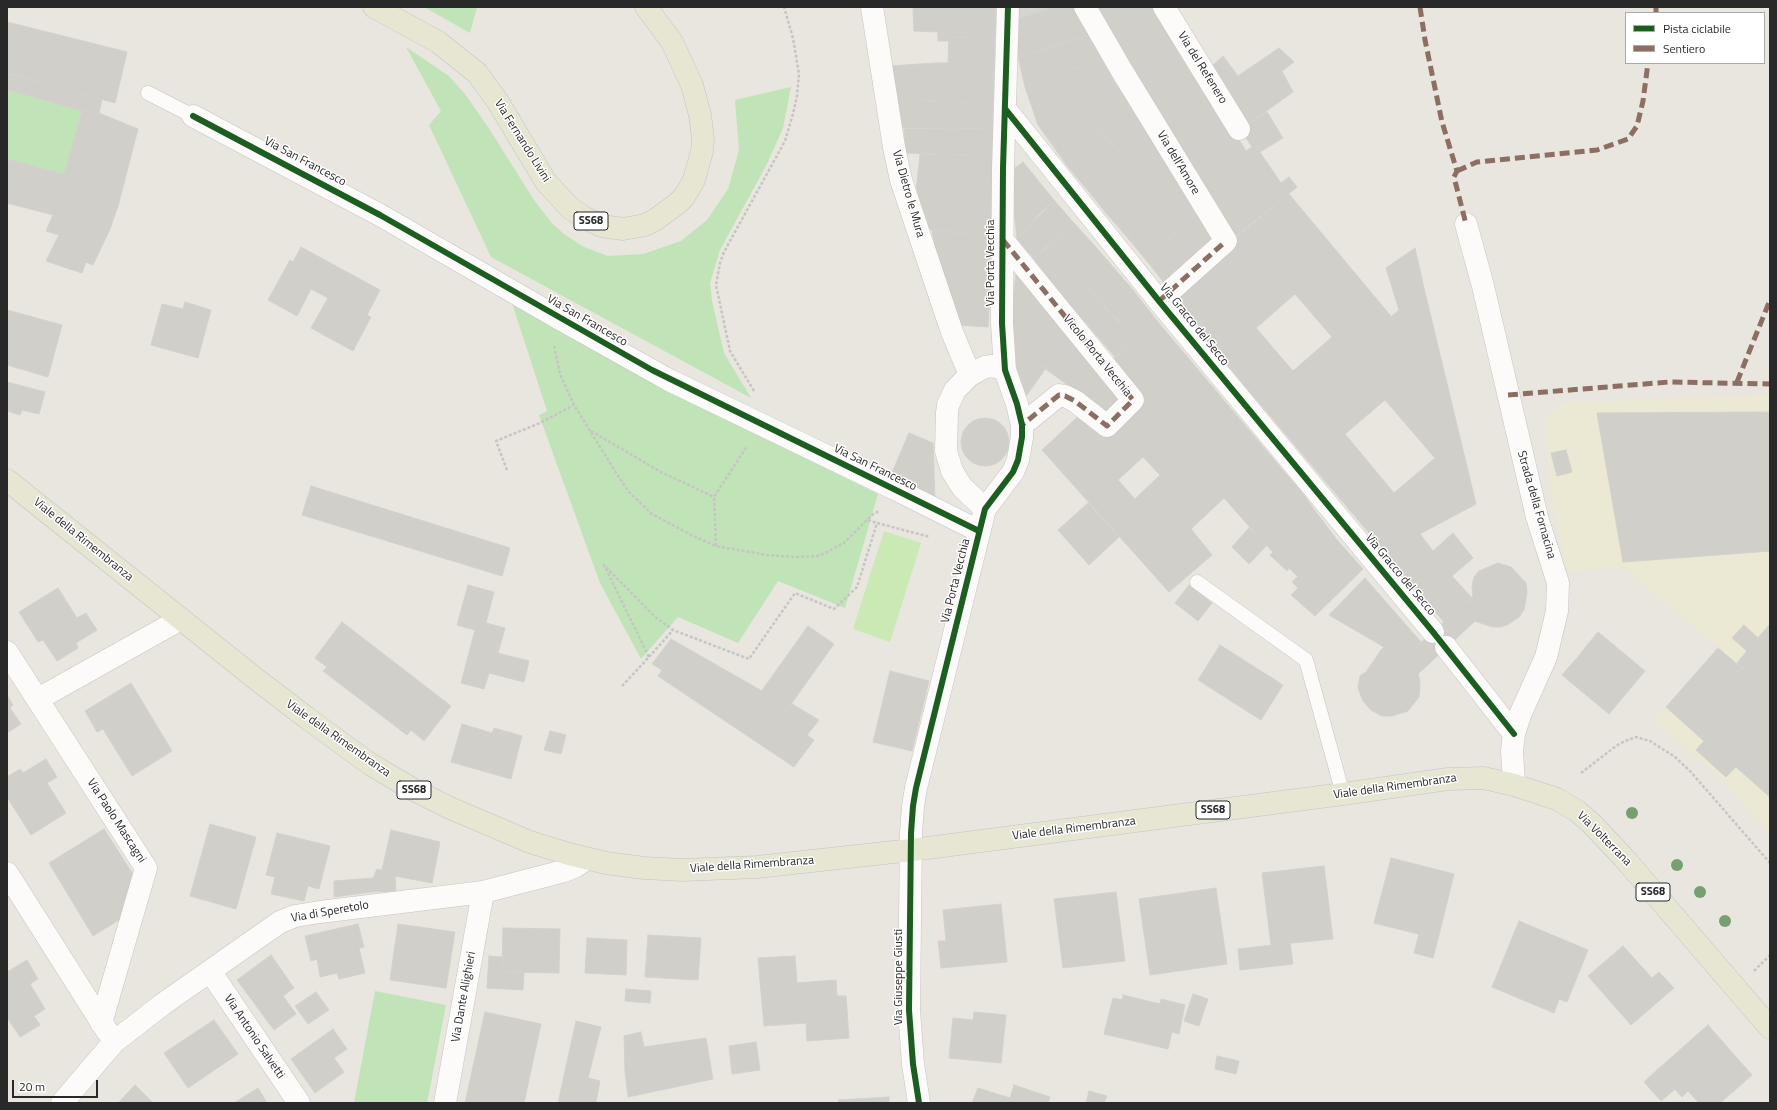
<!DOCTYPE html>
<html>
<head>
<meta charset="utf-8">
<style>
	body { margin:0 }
	#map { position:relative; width:1777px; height:1110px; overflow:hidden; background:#e8e6df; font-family:"Titillium Web",sans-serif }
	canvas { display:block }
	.frame { position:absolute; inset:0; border:8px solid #292929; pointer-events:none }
	.legend { position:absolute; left:1625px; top:12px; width:140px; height:52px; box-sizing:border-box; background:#fff; border:1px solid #a9a9a9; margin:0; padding:5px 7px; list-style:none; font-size:12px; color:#292929 }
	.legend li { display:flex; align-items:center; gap:8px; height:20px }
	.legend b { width:20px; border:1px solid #a9a9a9 }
	.scale { position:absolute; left:12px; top:1080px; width:86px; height:18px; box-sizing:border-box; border:2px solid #292929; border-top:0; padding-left:5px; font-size:12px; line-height:14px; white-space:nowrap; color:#292929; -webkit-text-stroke:3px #fff; paint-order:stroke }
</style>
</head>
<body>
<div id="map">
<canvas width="1777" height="1110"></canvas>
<div class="frame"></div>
<ul class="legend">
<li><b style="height:5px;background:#1b5e20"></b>Pista ciclabile</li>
<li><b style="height:5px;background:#8d6e63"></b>Sentiero</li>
</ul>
<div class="scale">20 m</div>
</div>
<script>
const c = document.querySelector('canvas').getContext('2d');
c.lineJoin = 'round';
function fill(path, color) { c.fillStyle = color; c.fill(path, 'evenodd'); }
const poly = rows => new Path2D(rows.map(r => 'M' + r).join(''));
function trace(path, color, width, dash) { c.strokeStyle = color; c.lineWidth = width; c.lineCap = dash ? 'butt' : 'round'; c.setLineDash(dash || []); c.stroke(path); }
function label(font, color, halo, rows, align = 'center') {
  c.font = font + ' "Titillium Web",sans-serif'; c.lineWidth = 3; c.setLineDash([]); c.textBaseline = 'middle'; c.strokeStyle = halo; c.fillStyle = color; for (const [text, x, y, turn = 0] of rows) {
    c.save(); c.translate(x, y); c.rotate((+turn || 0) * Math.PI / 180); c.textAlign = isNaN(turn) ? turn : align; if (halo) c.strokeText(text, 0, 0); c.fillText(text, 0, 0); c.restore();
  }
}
const education = poly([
	[1770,395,1770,835,1722,779,1654,722,1718,647,1623,567,1567,572,1550,490,1544,424,1552,410,1568,402]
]);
const green = poly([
	[424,7,477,7,470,33],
	[406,47,449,76,465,94,490,130,534,200,551,222,564,234,584,247,608,256,643,254,681,241,707,220,728,189,739,150,735,100,791,87,783,128,767,164,720,250,710,283,712,301,724,353,751,398,491,257,429,125,441,111],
	[8,90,82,111,64,174,7,159],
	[512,303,678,395,878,494,845,608,778,581,738,643,678,617,641,659,600,583,539,415,547,411],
	[375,991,446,1005,427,1103,354,1103]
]);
const pitch = poly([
	[884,531,921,543,890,642,853,629]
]);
const plaza = poly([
	[996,7,1055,7,1014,20]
]);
const building = poly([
	[913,7,968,7,966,37,949,37,949,41,938,41,938,32,914,31,913,7],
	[968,7,996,7,995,38,966,37,968,7],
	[1055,7,1075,7,1089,35,1018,57,1014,20,1055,7],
	[1095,7,1109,7,1098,14,1095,7],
	[1109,7,1155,7,1157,10,1114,41,1098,14,1109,7],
	[1157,10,1174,37,1130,68,1114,41,1157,10],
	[7,22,127,52,115,103,7,73,7,22],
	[1089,35,1101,58,1065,73,1056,46,1089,35],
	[949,37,995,38,993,103,934,101,935,63,948,63,949,37],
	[1174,37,1191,61,1145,93,1130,68,1174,37],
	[1056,46,1065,73,1025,87,1018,57,1056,46],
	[1279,48,1294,62,1282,71,1293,92,1247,125,1212,66,1223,56,1238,76,1279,48],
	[1101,58,1115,83,1078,106,1066,73,1101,58],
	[1191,61,1207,88,1161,121,1145,93,1191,61],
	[935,63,934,101,894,100,890,66,935,63],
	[7,73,12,75,7,94,7,73],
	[1066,73,1078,106,1038,125,1025,87,1066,73],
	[12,75,102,99,99,113,82,111,8,90,12,75],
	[1115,83,1131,106,1101,131,1078,106,1115,83],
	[1207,88,1222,111,1177,146,1161,121,1207,88],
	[894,100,993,103,993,128,900,128,894,100],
	[1078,106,1104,135,1068,167,1038,125,1078,106],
	[1131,106,1148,133,1124,157,1101,131,1131,106],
	[82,111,99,113,138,129,118,206,110,229,93,265,86,262,82,273,46,261,59,235,46,231,53,215,7,203,7,159,64,174,82,111],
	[1222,111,1238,138,1195,175,1177,146,1222,111],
	[1267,112,1283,138,1260,152,1255,145,1252,147,1245,136,1247,125,1267,112],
	[993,128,993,156,906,153,904,129,993,128],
	[1148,133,1165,159,1105,212,1089,192,1148,133],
	[1104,135,1124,157,1089,192,1068,167,1104,135],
	[1238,138,1246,151,1255,145,1281,183,1289,177,1297,187,1234,239,1195,175,1238,138],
	[920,154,993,156,991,204,958,201,916,192,920,154],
	[1165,159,1182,186,1126,236,1105,212,1165,159],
	[1023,162,1054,200,1041,212,1017,188,1013,198,1015,168,1023,162],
	[1182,186,1198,211,1176,232,1157,209,1182,186],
	[1017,188,1041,212,1017,239,1013,198,1017,188],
	[916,192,958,201,991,204,990,236,927,229,916,192],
	[1289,194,1395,321,1361,349,1253,222,1289,194],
	[1054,200,1073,222,1034,259,1017,239,1054,200],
	[1157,209,1176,232,1146,260,1126,236,1157,209],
	[1198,211,1219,243,1169,289,1146,260,1198,211],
	[1073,222,1094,245,1070,269,1049,246,1073,222],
	[1253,222,1281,255,1199,325,1171,291,1253,222],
	[932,230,990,236,990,262,936,256,932,230],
	[1094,245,1113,267,1072,307,1053,286,1094,245],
	[1049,246,1070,269,1053,286,1034,259,1049,246],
	[301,247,380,290,367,315,371,317,353,351,311,328,328,298,311,289,297,316,268,300,290,260,293,262,301,247],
	[1415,248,1424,288,1399,310,1386,268,1415,248],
	[1281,255,1361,349,1395,321,1391,317,1424,288,1476,504,1420,534,1433,551,1453,533,1473,558,1452,576,1471,597,1444,622,1196,328,1281,255],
	[1295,294,1332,337,1293,371,1256,328,1295,294],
	[1385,400,1435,458,1394,493,1345,434,1385,400],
	[936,256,990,262,990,292,943,284,936,256],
	[1113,267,1133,290,1109,312,1090,290,1113,267],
	[1016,272,1063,325,1052,344,1012,312,1016,272],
	[943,284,990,292,988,327,957,325,943,284],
	[1090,290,1135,339,1116,358,1072,307,1090,290],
	[1133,290,1158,322,1135,339,1109,312,1133,290],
	[185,302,211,310,198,358,151,345,162,304,183,309,185,302],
	[7,310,62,325,48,377,7,365,7,310],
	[1012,312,1052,344,1040,365,1046,368,1027,395,1018,384,1011,325,1012,312],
	[1158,322,1286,474,1240,516,1224,498,1191,529,1212,555,1169,592,1042,450,1083,412,1105,436,1144,400,1110,362,1135,339,1158,322],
	[1143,457,1160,475,1135,499,1118,480,1143,457],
	[1063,325,1084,348,1061,380,1040,365,1063,325],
	[1084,348,1105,372,1083,398,1061,380,1084,348],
	[1105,372,1125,401,1108,418,1083,398,1105,372],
	[7,382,45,392,39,414,22,410,20,415,7,411,7,382],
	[1770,412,1770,551,1623,562,1597,413,1770,412],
	'961 442a24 24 0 1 1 48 0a24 24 0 1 1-48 0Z',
	[909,433,933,443,935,499,891,475,909,433],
	[1566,450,1572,472,1557,476,1551,453,1566,450],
	[1286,474,1301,491,1255,533,1240,516,1286,474],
	[311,486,510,548,502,576,302,515,311,486],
	[1301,491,1316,512,1273,552,1255,533,1301,491],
	[1088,503,1119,537,1089,565,1058,530,1088,503],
	[1316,512,1337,540,1298,577,1289,568,1287,571,1270,555,1316,512],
	[1249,528,1267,545,1249,564,1232,547,1249,528],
	[1337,540,1363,569,1315,616,1291,595,1298,588,1292,582,1337,540],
	[1498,563,1511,567,1526,583,1527,592,1524,610,1519,617,1507,625,1500,627,1492,627,1475,621,1418,674,1420,681,1419,697,1408,711,1392,716,1382,716,1371,710,1363,701,1358,688,1360,676,1366,672,1381,650,1397,664,1473,596,1472,587,1474,577,1479,571,1498,563],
	[1365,578,1421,642,1397,664,1381,650,1384,647,1329,615,1365,578],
	[468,585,494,592,486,623,505,628,498,653,529,661,524,682,489,673,484,689,461,683,475,630,457,625,468,585],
	[1189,585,1212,603,1198,621,1175,603,1189,585],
	[58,588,77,618,86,613,97,630,76,643,78,648,57,661,43,640,38,642,19,612,58,588],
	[342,622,451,706,424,741,411,730,407,735,323,671,327,667,315,658,342,622],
	[1744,625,1758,638,1769,625,1770,626,1770,692,1737,663,1747,651,1732,638,1744,625],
	[808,626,834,644,784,714,758,696,808,626],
	[1598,632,1645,671,1609,714,1562,675,1577,658,1595,673,1607,660,1588,644,1598,632],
	[671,639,762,691,758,696,784,714,792,704,819,720,807,735,814,740,794,767,658,676,662,670,652,664,671,639],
	[1588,644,1607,660,1595,673,1577,658,1588,644],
	[1220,645,1283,685,1261,720,1198,680,1220,645],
	[1718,648,1770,692,1770,797,1736,767,1726,777,1696,750,1704,741,1666,707,1718,648],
	[890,671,929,681,912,751,873,742,890,671],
	[131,683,172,751,132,776,103,729,97,732,85,711,131,683],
	[7,695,13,705,10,708,21,724,7,733,7,695],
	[462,724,492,733,494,728,522,736,511,779,451,762,462,724],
	[550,731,566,735,561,754,544,750,550,731],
	[46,759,57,777,47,783,66,813,31,835,7,797,7,777,20,769,23,773,46,759],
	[210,824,256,837,236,909,190,896,210,824],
	[104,829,134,876,122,918,93,936,49,863,104,829],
	[391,830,440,842,432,883,395,876,396,891,371,892,373,878,377,869,382,870,391,830],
	[277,833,330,846,319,889,308,886,304,901,271,894,275,877,266,875,277,833],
	[1391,858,1454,874,1438,939,1374,923,1391,858],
	[1324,866,1333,939,1271,945,1262,873,1324,866],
	[373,878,371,892,334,897,334,881,373,878],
	[1216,888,1227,964,1150,975,1139,899,1216,888],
	[1116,892,1125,961,1063,968,1054,899,1116,892],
	[1001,904,1007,962,941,968,938,941,946,941,943,910,1001,904],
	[1519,921,1588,950,1567,1002,1559,999,1554,1013,1492,987,1519,921],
	[358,924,364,947,359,948,365,973,339,979,337,973,320,977,317,959,311,961,305,936,358,924],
	[398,924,455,932,446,988,390,980,398,924],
	[503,928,560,929,559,973,502,972,503,928],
	[1419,934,1438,939,1433,958,1414,953,1419,934],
	[648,935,701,938,698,980,645,977,648,935],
	[587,938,627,940,626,975,585,973,587,938],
	[1290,943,1293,964,1240,970,1238,949,1290,943],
	[1623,946,1652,978,1659,972,1674,988,1631,1025,1588,976,1623,946],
	[271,955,294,988,283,996,296,1014,274,1030,237,980,271,955],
	[489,956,502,957,502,972,524,972,523,990,487,988,489,956],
	[795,956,797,983,836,980,837,996,846,996,849,1038,807,1041,806,1023,764,1026,758,958,795,956],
	[27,960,38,979,30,984,45,1009,34,1016,40,1025,20,1037,8,1019,7,1020,7,972,27,960],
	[626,989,651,991,650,1003,625,1001,626,989],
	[316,992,329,1010,308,1024,295,1006,316,992],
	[1193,994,1208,999,1199,1026,1184,1021,1193,994],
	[1123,995,1160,1004,1161,999,1185,1005,1179,1034,1172,1032,1168,1049,1104,1034,1113,998,1122,1000,1123,995],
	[485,1012,541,1024,524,1103,465,1103,485,1012],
	[974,1012,1006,1015,1001,1063,949,1058,953,1018,973,1020,974,1012],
	[214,1020,238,1054,188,1088,164,1053,214,1020],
	[576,1021,601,1027,588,1078,600,1081,596,1103,558,1103,576,1021],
	[1708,1025,1752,1075,1720,1103,1699,1103,1688,1091,1682,1097,1657,1070,1708,1025],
	[333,1029,347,1049,334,1058,344,1072,315,1093,291,1059,333,1029],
	[641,1032,644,1047,706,1038,713,1079,628,1097,625,1071,624,1036,641,1032],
	[756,1042,760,1070,732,1074,729,1046,756,1042],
	[1217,1056,1239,1061,1236,1074,1215,1069,1217,1056],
	[1657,1070,1675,1089,1661,1101,1644,1082,1657,1070],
	[135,1085,153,1103,118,1103,135,1085],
	[1014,1085,1050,1097,1048,1103,972,1103,978,1088,1010,1098,1014,1085],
	[258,1088,267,1103,234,1103,258,1088],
	[1089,1091,1107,1096,1104,1103,1086,1103,1089,1091],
	[889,1097,889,1103,839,1103,838,1100,889,1097]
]);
const path = poly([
	[554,346,560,374,574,405,618,476,629,492,652,514,693,536,716,546,767,555,795,557,819,556,844,543,872,515,879,511],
	[754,391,730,351,716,285,720,263,724,252,785,141,793,114,797,96,799,74,793,38,784,7],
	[591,431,661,472,714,497],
	[507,470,496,441,540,423,574,405],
	[868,520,877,523],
	[716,546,714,497,747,446],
	[649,657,673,630],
	[622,686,649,657,604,565,654,616,673,630,749,659,795,593,834,609,857,587,877,523,930,537],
	[1581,773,1616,746,1623,742,1636,737,1650,741,1675,757,1690,771,1770,863],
	[1754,971,1770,955]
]);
const lane = poly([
	[148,93,193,116],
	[1197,582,1306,660,1343,794]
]);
const street = poly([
	[872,7,894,147,901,180,952,332,970,375],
	[1085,7,1122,71,1226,241,1159,301],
	[1164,7,1239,129],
	[1006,110,1159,301,1433,632],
	[193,116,380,215,560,319],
	[1466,224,1483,286,1537,517,1558,583,1557,611,1546,657,1520,715,1514,734,1512,751,1514,785],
	[1002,239,1133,400,1107,426,1075,401,1065,396,1059,395,1022,425],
	[893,488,979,531],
	[985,509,962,487,952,471,946,451,947,413,948,405,955,390,970,375,985,367,992,366,1005,370],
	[1446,647,1514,734],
	[7,652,146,868,101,1023],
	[38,699,181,619],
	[7,873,107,1031],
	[210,971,299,1103],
	[62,1103,114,1042,163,1004,280,922,295,916,320,912,483,892,564,871,576,866,586,859],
	[445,1103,483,892],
	[919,1103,913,1064,909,1010,911,833,913,806,916,788,985,509,1013,472,1018,460,1022,437,1022,425,1017,404,1005,370,1002,323,1003,168,1008,7]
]);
const primary = poly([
	[374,7,438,42,477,73,498,102,546,182,570,208,585,218,602,226,623,229,645,225,655,220,678,203,684,197,694,180,702,151,703,139,700,115,692,85,672,42,646,7],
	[7,480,256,679,307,718,370,764,414,790,450,808,530,842,569,854,606,863,644,868,682,870,757,867,912,850,1343,794,1448,779,1484,778,1514,785,1557,799,1577,811,1591,823,1624,858,1770,1028]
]);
const streetBridge = poly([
	[560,319,669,380,893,488]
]);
const quiet = poly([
	[1420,7,1425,40,1442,122,1457,171,1454,177,1466,224],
	[1656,13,1656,7],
	[1457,171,1477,162,1597,150,1628,139,1637,126,1643,101,1648,63],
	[1003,240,1133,400,1107,426,1075,401,1065,396,1059,395,1022,425],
	[1159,301,1226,241],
	[1737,382,1770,300],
	[1508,395,1669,382,1770,384]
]);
const cycleway = poly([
	[1006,110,1159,301,1433,632,1514,734],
	[193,116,380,215,652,370,979,531],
	[919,1103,913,1064,909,1010,911,833,913,806,916,788,985,509,1013,472,1018,460,1022,437,1022,425,1017,404,1005,370,1002,323,1003,168,1008,7]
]);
const trees = [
	[1632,813],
	[1677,865],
	[1700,892],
	[1725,921]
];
const shields = [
	[591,221,34],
	[414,790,34],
	[1213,810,34],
	[1653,892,34]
];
const shieldNames = [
	["SS68",591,221],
	["SS68",414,790],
	["SS68",1213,810],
	["SS68",1653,892]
];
const streetNames = [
	["Via del Refenero",1202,68,58],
	["Via Fernando Livini",522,141,58],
	["Via San Francesco",305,162,28],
	["Via dell'Amore",1178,163,59],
	["Via Dietro le Mura",908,194,74],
	["Via Porta Vecchia",991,263,-90],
	["Via San Francesco",587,321,30],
	["Via Gracco del Secco",1194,325,51],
	["Vicolo Porta Vecchia",1097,356,51],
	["Via San Francesco",875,468,26],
	["Strada della Fornacina",1536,505,74],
	["Viale della Rimembranza",83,540,39],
	["Via Gracco del Secco",1400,575,50],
	["Via Porta Vecchia",956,581,-76],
	["Viale della Rimembranza",338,739,35],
	["Viale della Rimembranza",1395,787,-8],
	["Via Paolo Mascagni",116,821,57],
	["Viale della Rimembranza",1074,829,-7],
	["Via Volterrana",1604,839,45],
	["Viale della Rimembranza",752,865,-4],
	["Via di Speretolo",330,912,-10],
	["Via Giuseppe Giusti",899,977,-90],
	["Via Dante Alighieri",464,997,-80],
	["Via Antonio Salvetti",254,1037,56]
];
fill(education, '#ebe8d3');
fill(green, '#c0e4b7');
fill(pitch, '#cae9b4');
fill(plaza, '#d6d4ce');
fill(building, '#d1cfca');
trace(building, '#d3d1cb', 1);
trace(lane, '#c5c4c5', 15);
trace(street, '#c5c4c5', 23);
trace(primary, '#c4c3c1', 23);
trace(path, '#c6c5c4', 2.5, [3, 2]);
trace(lane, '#fcfbfa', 14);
trace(street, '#fcfbfa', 22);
trace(primary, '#e6e6d3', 22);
trace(streetBridge, '#c5c4c5', 23, []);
trace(streetBridge, '#fcfbfa', 22);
trace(quiet, '#8d6e63', 5, [10, 5]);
trace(cycleway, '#1b5e20', 6);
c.fillStyle = '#76a072';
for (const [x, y] of trees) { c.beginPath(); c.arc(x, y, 6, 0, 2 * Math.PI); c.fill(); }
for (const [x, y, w] of shields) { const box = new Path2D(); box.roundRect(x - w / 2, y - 9, w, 18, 3); c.fillStyle = '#fff'; c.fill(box); trace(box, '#292929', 1); }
label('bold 11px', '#292929', null, shieldNames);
label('12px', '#292929', '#fff', streetNames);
</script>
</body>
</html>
